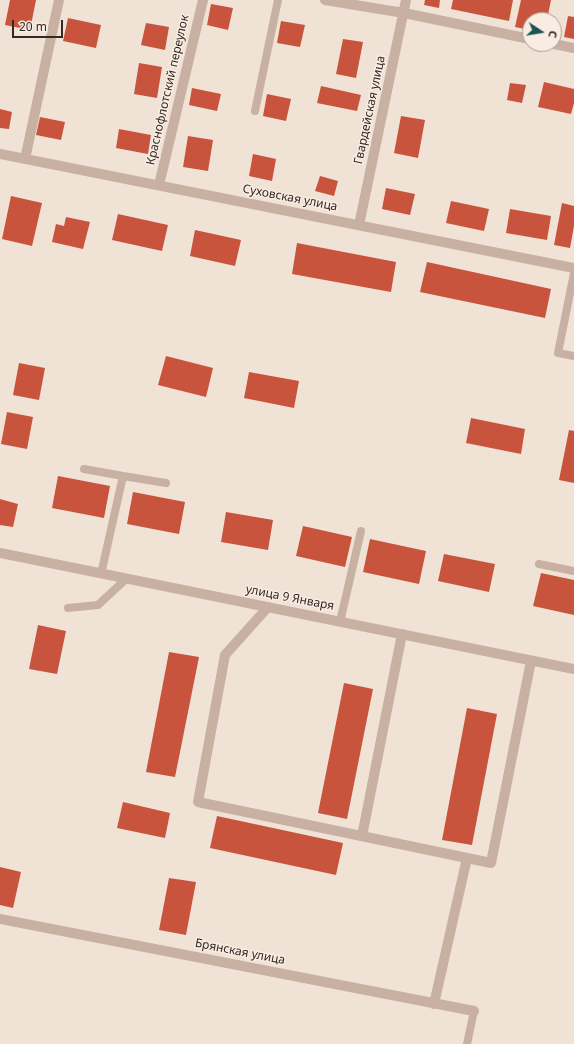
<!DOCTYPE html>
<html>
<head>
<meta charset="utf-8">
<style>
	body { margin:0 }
	#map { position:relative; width:574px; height:1044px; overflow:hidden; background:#f1e2d6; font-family:"Noto Sans",sans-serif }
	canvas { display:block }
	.north { position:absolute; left:522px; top:12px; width:40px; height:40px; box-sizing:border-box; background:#f9ece2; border:1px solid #aa9e96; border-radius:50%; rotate:102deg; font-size:11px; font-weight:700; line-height:16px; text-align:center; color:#332825 }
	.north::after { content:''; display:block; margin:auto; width:14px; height:18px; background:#1a5454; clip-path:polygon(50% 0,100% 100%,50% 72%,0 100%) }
	.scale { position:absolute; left:12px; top:20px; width:51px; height:18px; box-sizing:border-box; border:2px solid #332825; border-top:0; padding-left:5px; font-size:12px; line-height:14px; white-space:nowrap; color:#332825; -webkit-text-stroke:3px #f9ece2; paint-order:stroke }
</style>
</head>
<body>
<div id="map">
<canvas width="574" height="1044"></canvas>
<div class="north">С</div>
<div class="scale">20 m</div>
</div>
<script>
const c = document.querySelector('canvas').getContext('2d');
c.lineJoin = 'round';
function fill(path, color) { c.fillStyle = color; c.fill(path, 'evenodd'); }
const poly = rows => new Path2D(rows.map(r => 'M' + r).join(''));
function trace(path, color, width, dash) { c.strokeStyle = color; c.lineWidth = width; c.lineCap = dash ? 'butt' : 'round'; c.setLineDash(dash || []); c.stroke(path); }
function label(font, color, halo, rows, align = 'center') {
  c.font = font + ' "Noto Sans",sans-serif'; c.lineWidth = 3; c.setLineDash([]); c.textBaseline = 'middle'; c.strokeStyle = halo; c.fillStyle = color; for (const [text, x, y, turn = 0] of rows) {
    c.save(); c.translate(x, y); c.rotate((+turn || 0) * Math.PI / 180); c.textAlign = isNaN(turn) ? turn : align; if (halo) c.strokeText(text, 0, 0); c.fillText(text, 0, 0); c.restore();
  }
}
const building = poly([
	[10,0,36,0,30,30,5,25],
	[425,0,440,0,439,8,424,5],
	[453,0,513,0,509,21,451,9],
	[521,0,551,0,547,20,530,20,530,30,515,27],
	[211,4,233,8,228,30,207,25],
	[568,16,574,17,574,39,564,37],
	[68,18,101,25,96,48,63,41],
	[281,21,305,25,300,47,277,43],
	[146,23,169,27,165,50,141,45],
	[343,39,363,42,356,78,336,74],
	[139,63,162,67,157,98,134,94],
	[544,82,574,89,574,103,571,114,538,107],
	[510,83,526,85,522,103,507,100],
	[321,86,361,95,357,111,317,103],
	[192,88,221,94,217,111,189,105],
	[267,94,291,99,286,121,263,116],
	[0,109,12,112,9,129,0,128],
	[401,116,425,120,418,158,394,153],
	[40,117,65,122,61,140,36,135],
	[119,129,151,135,148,154,116,148],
	[188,136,213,140,208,171,183,167],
	[253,154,276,159,272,181,249,176],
	[320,176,338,181,334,196,315,191],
	[386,188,415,194,410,215,382,209],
	[11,196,42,203,32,246,2,239],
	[451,201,489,209,484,231,446,223],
	[562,203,574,206,574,226,570,248,554,245],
	[510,209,551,216,547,240,506,233],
	[118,214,168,225,162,251,112,240],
	[66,217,90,222,83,249,52,242,56,224,64,226],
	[195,230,241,240,235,266,190,256],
	[297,243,396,262,391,292,292,274],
	[427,262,551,289,545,318,420,292],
	[166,356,213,368,206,397,158,385],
	[19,363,45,368,39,400,13,395],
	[249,372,299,381,294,408,244,398],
	[7,412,33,417,27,449,1,444],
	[471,418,525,429,521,454,466,443],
	[569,430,574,431,574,483,559,480],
	[58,476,110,486,104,518,52,508],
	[133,492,185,502,179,534,127,524],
	[0,499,18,504,13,527,0,525],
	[226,512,273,520,268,550,221,542],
	[303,526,352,537,345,567,296,556],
	[370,539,426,551,419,584,363,572],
	[444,554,495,564,489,592,438,581],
	[541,573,574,580,574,615,533,606],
	[38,625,66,631,57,674,29,669],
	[169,652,199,657,175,777,146,772],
	[344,683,373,689,347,819,318,813],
	[467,708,497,714,472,845,442,840],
	[123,802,170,813,165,838,117,828],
	[217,816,343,843,336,875,210,848],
	[0,867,21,872,13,908,0,905],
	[169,878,196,882,186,935,159,930]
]);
const service = poly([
	[255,111,278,0],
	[574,273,558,353,574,356],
	[84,469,123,476,101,574],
	[123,476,166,483],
	[539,564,574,571],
	[68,608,98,605,126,579],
	[340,622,361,531],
	[467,1044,474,1011]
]);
const minor = poly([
	[325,0,404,13,530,39],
	[554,44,574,48],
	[0,154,574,268],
	[25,159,59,0],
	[159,185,203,0],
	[359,225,406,0],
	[268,607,225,655,198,802,467,858,434,1004],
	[362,836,402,634],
	[467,858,491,863,531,661],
	[0,919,474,1011]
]);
const tertiary = poly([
	[0,553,574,669]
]);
const streetNames = [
	["Краснофлотский переулок",168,90,-77],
	["Гвардейская улица",370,110,-78],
	["Суховская улица",290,198,11],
	["улица 9 Января",290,598,11],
	["Брянская улица",240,952,11]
];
fill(building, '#c8543d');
trace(service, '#c8b1a2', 8);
trace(minor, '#c8b1a2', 10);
trace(tertiary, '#c8b1a2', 10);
label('12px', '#332825', '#f9ece2', streetNames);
</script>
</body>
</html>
